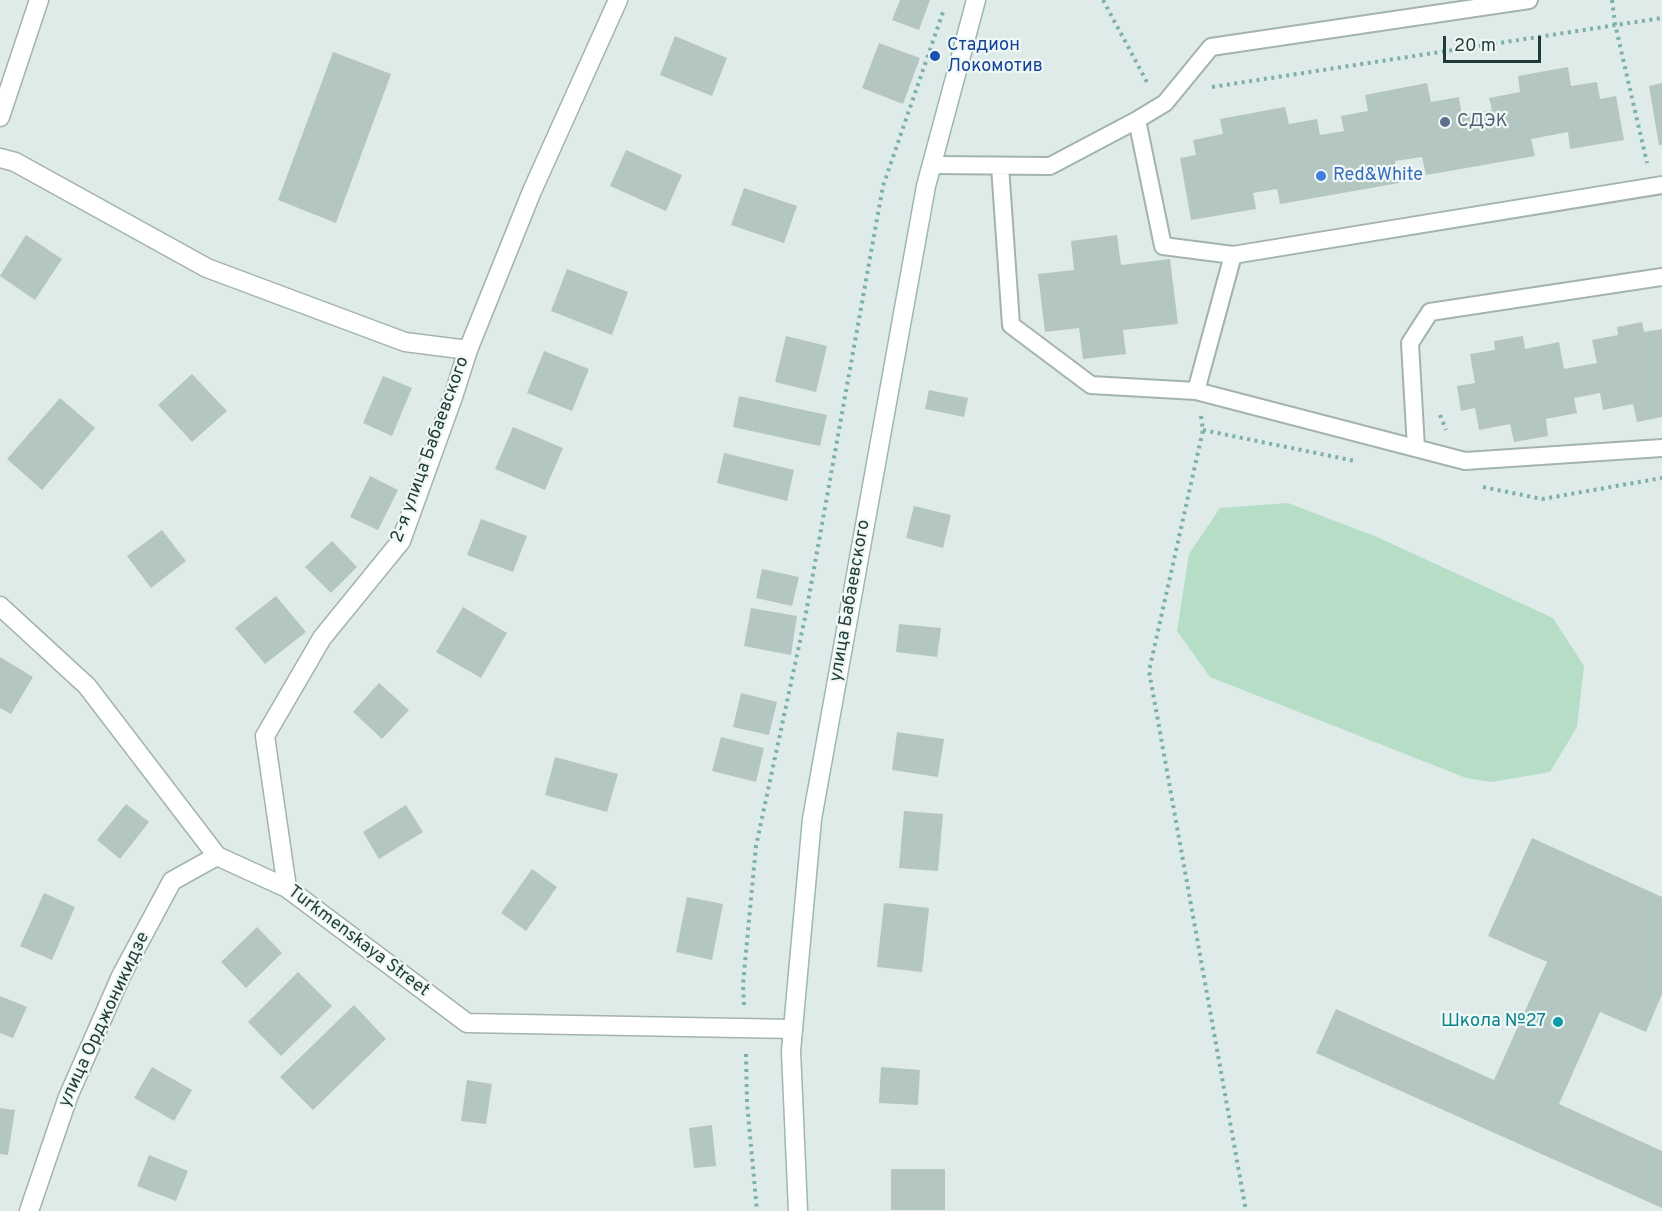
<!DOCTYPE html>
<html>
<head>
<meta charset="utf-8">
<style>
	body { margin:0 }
	#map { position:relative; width:1662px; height:1211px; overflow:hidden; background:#dfebe8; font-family:Overpass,sans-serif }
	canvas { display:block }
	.scale { position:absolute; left:1443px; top:36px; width:98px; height:27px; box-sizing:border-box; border:3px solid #1f3c39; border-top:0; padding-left:8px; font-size:18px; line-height:21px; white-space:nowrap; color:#1f3c39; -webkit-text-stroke:4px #f0f8f5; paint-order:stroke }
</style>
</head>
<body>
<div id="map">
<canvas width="1662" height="1211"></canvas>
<div class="scale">20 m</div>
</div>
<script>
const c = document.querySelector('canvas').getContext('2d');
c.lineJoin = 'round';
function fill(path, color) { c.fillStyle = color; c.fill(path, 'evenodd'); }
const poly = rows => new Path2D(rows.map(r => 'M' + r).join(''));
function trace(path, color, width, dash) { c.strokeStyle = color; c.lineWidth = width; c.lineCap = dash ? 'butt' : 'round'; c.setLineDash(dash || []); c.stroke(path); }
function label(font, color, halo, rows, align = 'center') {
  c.font = font + ' Overpass,sans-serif'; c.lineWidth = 4.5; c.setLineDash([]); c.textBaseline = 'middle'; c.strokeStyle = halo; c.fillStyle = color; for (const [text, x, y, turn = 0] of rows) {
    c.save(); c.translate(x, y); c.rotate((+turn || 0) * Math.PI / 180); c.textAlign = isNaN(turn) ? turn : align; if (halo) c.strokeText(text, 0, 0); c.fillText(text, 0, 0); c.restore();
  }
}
const green = poly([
	[1288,503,1377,537,1553,618,1584,666,1577,727,1550,772,1492,782,1466,778,1210,677,1177,631,1189,554,1220,508]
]);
const building = poly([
	[900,0,930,0,919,30,892,20],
	[675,36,727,58,712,96,660,75],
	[879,43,920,58,903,104,862,88],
	[333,52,391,74,336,223,278,200],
	[1568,67,1571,86,1597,82,1600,99,1616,96,1624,140,1570,149,1568,132,1531,139,1535,156,1426,175,1422,157,1395,161,1399,183,1280,204,1277,189,1253,193,1256,209,1191,220,1180,158,1196,155,1193,140,1223,134,1220,119,1285,107,1289,124,1317,119,1320,135,1344,131,1341,116,1368,111,1365,95,1427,83,1431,102,1459,97,1462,115,1492,110,1489,98,1520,92,1518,76],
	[1662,83,1662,145,1659,145,1649,86],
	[626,150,682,175,666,211,610,186],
	[744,188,797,206,784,243,731,225],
	[26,235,62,259,35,300,0,276],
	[1117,235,1121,265,1170,259,1178,324,1123,330,1126,354,1083,359,1079,328,1045,332,1038,274,1074,270,1071,241],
	[567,269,628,292,612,335,551,311],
	[1642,322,1644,332,1662,329,1662,417,1637,422,1633,404,1603,410,1600,393,1574,398,1577,413,1546,419,1548,436,1514,442,1510,424,1479,430,1475,408,1461,411,1457,386,1475,383,1470,354,1495,350,1494,341,1523,336,1525,349,1559,342,1564,369,1597,363,1592,340,1618,335,1617,327],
	[786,336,827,346,816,392,775,382],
	[544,351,589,369,572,411,527,393],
	[192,374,227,411,192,442,158,405],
	[383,376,412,388,392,436,363,423],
	[929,390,968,398,964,417,925,409],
	[739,396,827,415,820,446,733,427],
	[60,398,95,428,42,490,7,459],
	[513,427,563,448,545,490,495,469],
	[724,453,794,470,787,501,717,483],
	[370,476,398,490,378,530,350,517],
	[914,506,951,515,943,548,906,538],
	[481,519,527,536,513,572,467,555],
	[162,530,186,561,151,588,127,556],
	[332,541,357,567,331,593,305,567],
	[762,569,799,577,792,606,756,598],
	[276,596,306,632,265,664,235,628],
	[463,607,507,633,481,678,436,652],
	[751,608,797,616,791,655,744,646],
	[899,624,941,628,937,657,896,652],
	[0,657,33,677,11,714,0,708],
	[379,683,409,710,382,739,353,712],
	[741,693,777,702,769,735,733,727],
	[897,732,944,739,938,777,892,770],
	[721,737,764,748,756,782,712,771],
	[555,757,618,774,607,812,545,795],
	[126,804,149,822,120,859,97,840],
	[406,805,423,832,379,859,363,832],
	[904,811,943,814,938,871,899,868],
	[1532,838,1662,897,1662,994,1646,1032,1600,1012,1559,1104,1662,1151,1662,1208,1316,1053,1336,1009,1494,1080,1547,962,1488,936],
	[532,869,557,887,526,931,501,913],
	[44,893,75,907,52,960,20,946],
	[687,897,723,904,712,960,676,952],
	[884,903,929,908,922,972,877,967],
	[257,927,282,953,246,988,221,962],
	[298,972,332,1006,281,1056,248,1022],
	[0,996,27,1007,13,1038,0,1033],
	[354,1005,386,1039,313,1110,280,1077],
	[152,1067,192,1090,174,1121,134,1098],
	[881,1067,920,1070,918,1105,879,1103],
	[467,1080,492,1084,486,1124,461,1121],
	[0,1108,15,1110,8,1155,0,1154],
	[712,1125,716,1166,694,1168,689,1128],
	[149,1155,188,1171,176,1201,137,1186],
	[891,1169,945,1169,945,1210,891,1210]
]);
const path = poly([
	[1103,0,1148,84],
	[1612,0,1615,24,1647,163],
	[1212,87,1662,18],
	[1440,415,1446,430],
	[1201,416,1203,430,1149,671,1246,1211],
	[1203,430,1355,461],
	[1483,487,1542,499,1662,478],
	[744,1005,743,984,756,846,806,613,883,186,944,9],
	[746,1054,747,1103,757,1211]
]);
const service = poly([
	[1529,0,1211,47,1165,103,1137,120,1163,246,1233,255,1196,391,1465,461,1662,448],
	[932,165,1050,166,1137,120],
	[1000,166,1011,325,1091,385,1196,391],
	[1233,255,1662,185],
	[1416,448,1410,343,1430,312,1662,277]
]);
const minor = poly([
	[0,117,39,0],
	[0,158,15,162,207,268,405,342,468,350],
	[0,606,87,686,217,856,287,888,467,1023,793,1029],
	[287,888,265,736,322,638,401,541,453,397,468,350,532,191,618,0],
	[29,1211,68,1097,121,976,172,881,217,856]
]);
const secondary = poly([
	[798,1211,791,1051,812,819,926,186,976,0]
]);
const markers = [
	[935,56,6,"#1a4fb4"],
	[1445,122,6,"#5c6f8a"],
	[1321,176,6,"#3f7fe0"],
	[1558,1022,6,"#0f9aa8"]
];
const transitNames = [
	["Стадион",947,46],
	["Локомотив",947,67]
];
const serviceNames = [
	["СДЭК",1457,122]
];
const shopNames = [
	["Red&White",1333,176]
];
const streetNames = [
	["2-я улица Бабаевского",431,450,-70],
	["улица Бабаевского",851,601,-80],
	["Turkmenskaya Street",358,942,37],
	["улица Орджоникидзе",105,1020,-65]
];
const cultureNames = [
	["Школа №27",1546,1022]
];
fill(green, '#b6dec7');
fill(building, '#b4c6c1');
trace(service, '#a2b3b0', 20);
trace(minor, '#a2b3b0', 21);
trace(secondary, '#9db7b2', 21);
trace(path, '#7eb0a9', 4, [3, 4.5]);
trace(service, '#fff', 16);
trace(minor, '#fff', 18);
trace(secondary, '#fff', 18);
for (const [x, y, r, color] of markers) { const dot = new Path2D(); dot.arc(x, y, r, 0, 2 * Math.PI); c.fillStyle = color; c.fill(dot); trace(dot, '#f0f8f5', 2); }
label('18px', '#164399', '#f0f8f5', transitNames, 'left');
label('18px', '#4e5e75', '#f0f8f5', serviceNames, 'left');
label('18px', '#366cbe', '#f0f8f5', shopNames, 'left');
label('18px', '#1f3c39', '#f0f8f5', streetNames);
label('18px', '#0d838f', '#f0f8f5', cultureNames, 'right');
</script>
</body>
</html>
